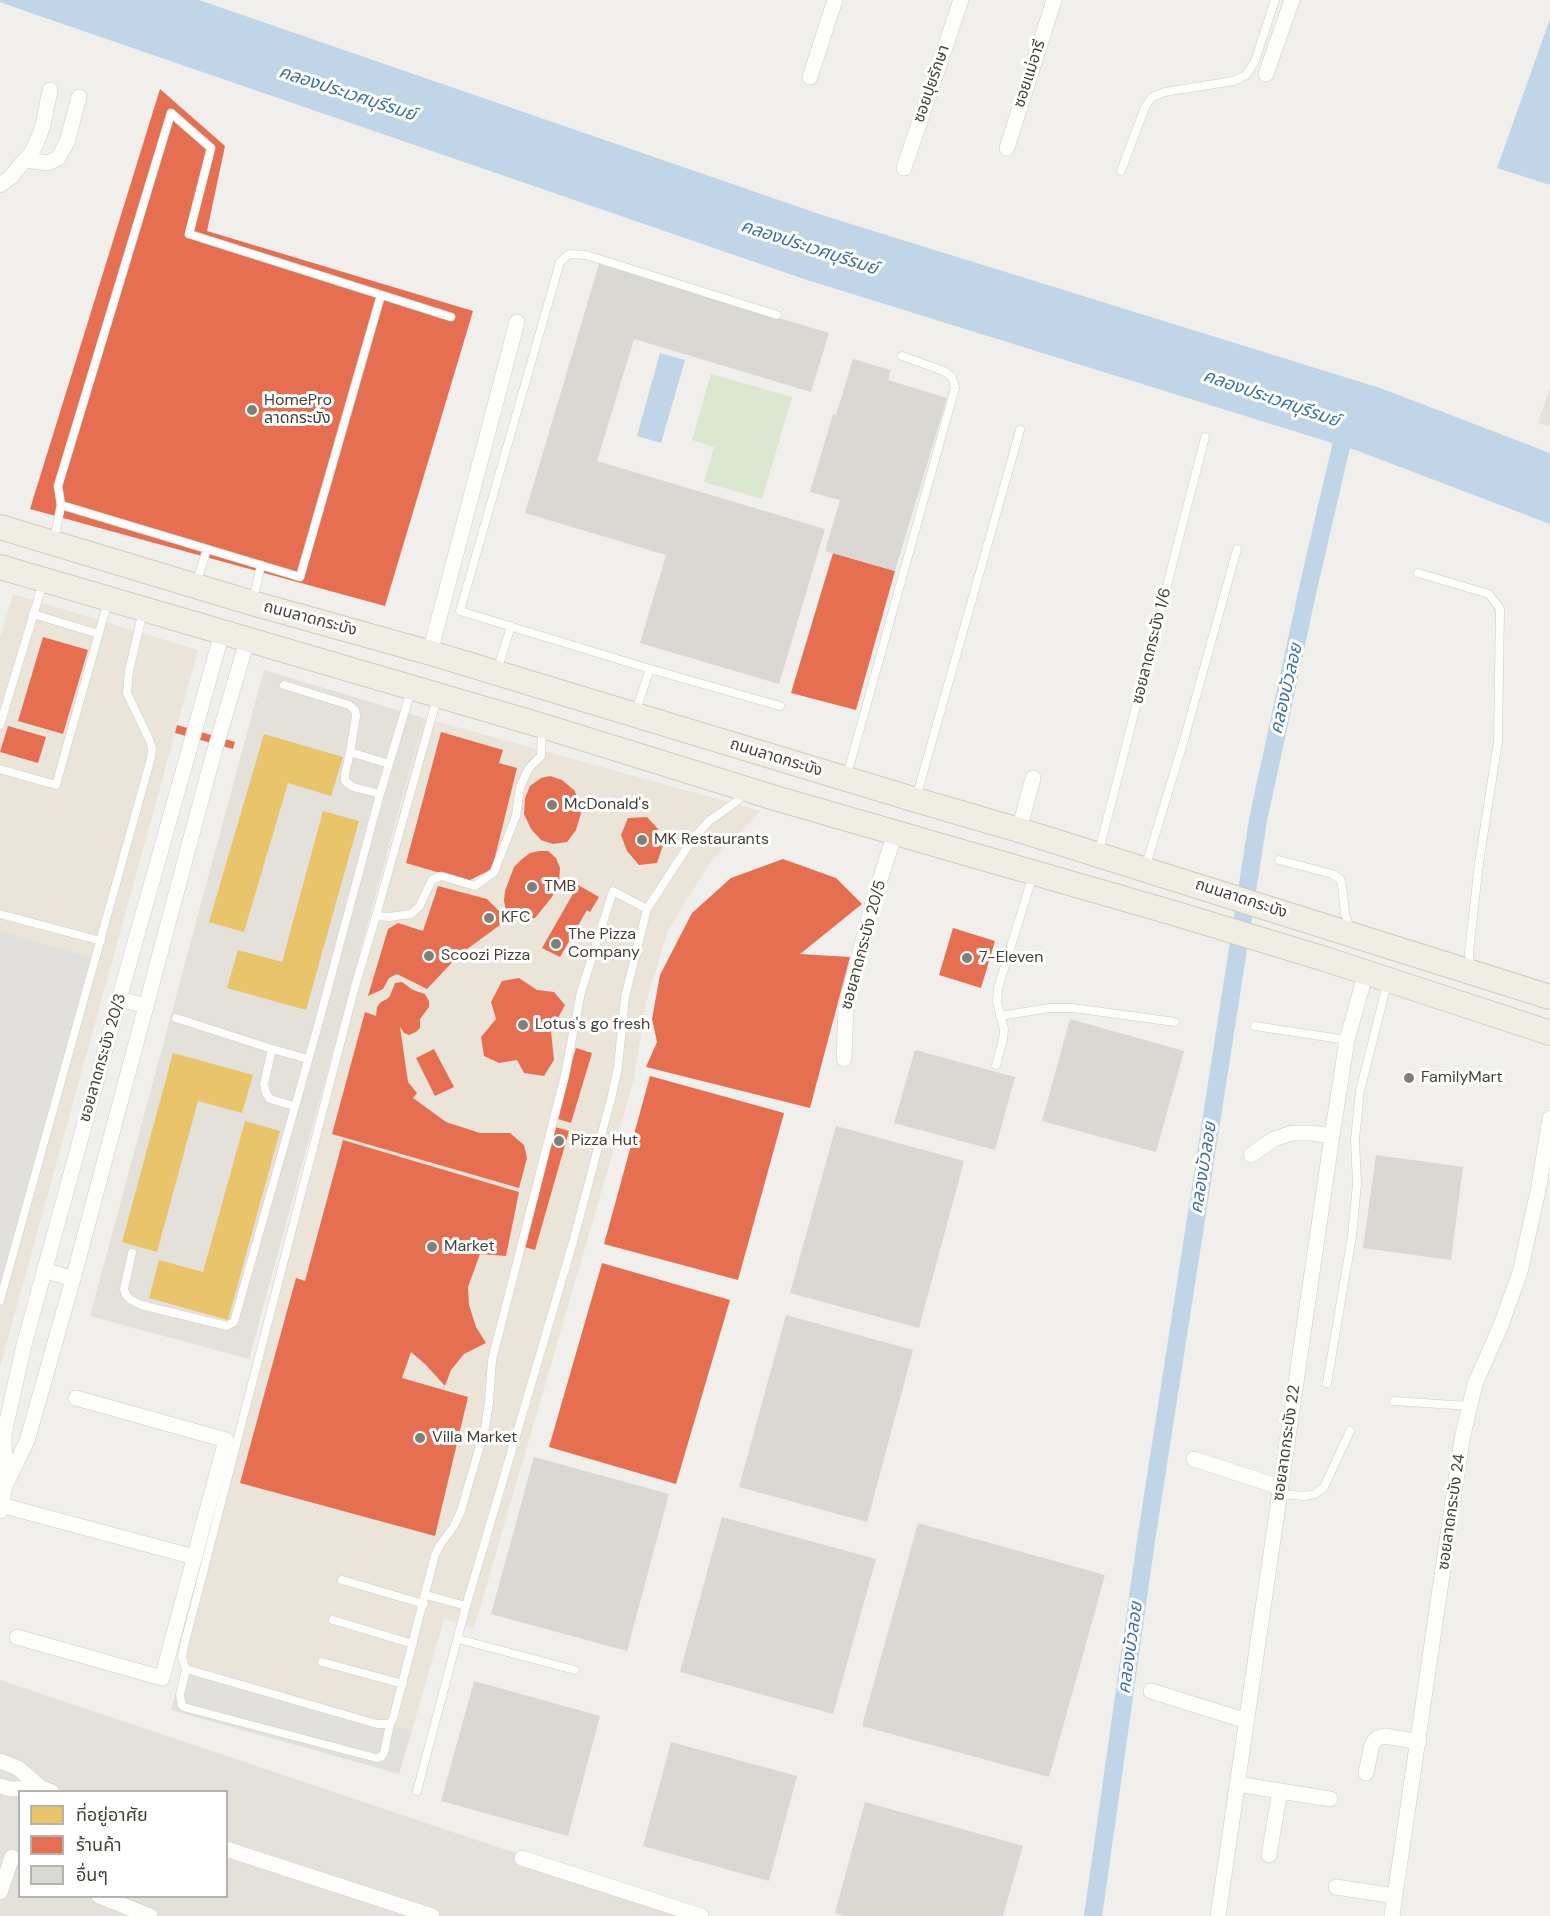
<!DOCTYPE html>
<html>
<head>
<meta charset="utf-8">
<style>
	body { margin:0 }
	#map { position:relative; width:1550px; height:1916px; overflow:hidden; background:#f0efeb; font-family:"DM Sans","Noto Sans Thai",sans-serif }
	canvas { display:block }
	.legend { position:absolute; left:18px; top:1790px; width:210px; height:108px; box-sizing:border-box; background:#fff; border:2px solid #b5b3af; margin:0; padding:8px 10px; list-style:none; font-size:18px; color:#454138 }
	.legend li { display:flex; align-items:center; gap:12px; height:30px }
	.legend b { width:30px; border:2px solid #b5b3af }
</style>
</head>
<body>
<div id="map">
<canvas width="1550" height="1916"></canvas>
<ul class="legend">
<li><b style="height:16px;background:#e9c46a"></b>ที่อยู่อาศัย</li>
<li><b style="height:16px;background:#e76f51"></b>ร้านค้า</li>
<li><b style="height:16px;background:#d9d8d3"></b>อื่นๆ</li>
</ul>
</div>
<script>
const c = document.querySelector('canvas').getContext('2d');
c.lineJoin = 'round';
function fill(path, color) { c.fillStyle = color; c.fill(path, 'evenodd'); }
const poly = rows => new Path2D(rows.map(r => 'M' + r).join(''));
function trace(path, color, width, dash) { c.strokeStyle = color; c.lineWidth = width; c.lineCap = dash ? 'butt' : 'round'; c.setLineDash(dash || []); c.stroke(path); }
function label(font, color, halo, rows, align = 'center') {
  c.font = font + ' "DM Sans","Noto Sans Thai",sans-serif'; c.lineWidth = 6; c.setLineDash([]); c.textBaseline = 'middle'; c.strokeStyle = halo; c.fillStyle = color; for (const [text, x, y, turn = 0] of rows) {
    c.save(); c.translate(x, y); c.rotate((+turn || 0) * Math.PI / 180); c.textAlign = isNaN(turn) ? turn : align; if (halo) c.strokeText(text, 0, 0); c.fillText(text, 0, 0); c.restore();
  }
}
const residential = poly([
	[1550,388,1550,426,1538,423],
	[264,670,424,718,249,1359,90,1316],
	[0,1680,703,1916,0,1916],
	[20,1792,226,1792,226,1896,20,1896]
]);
const commercial = poly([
	[13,594,198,650,0,1367,0,638],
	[424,718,761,811,711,861,668,930,646,1003,633,1083,474,1628,444,1619,412,1730,183,1667,180,1664]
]);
const green = poly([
	[711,374,792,397,762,499,704,482,714,447,692,440]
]);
const parking = poly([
	[0,931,92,958,0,1291],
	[183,1667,412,1730,399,1774,171,1710]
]);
const water = poly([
	[0,0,199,0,825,216,1380,388,1550,453,1550,524,1358,451,804,279,28,12,0,2],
	[1550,19,1550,185,1497,168],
	[660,353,685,360,661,443,637,436]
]);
const homes = poly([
	[264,734,343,757,331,796,288,783,244,932,209,922],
	[323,811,359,821,306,1010,227,988,238,950,282,962],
	[173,1053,253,1075,242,1113,198,1101,157,1252,122,1242],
	[245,1121,280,1131,228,1320,149,1298,159,1260,203,1272]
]);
const shops = poly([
	[160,89,225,146,207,231,473,311,385,606,30,509],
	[833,553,895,571,856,710,791,693],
	[43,637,88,650,63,734,18,721],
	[177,725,235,742,233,749,175,733],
	[8,726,46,737,38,763,0,752],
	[441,732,503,750,499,763,517,768,492,869,468,881,406,863],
	[550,776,562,780,575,791,581,813,576,830,567,842,553,844,541,840,531,829,524,814,525,798,530,786,541,778],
	[647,817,658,829,663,845,657,863,639,865,627,851,621,835,628,818],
	[539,851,548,851,556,858,560,868,559,883,552,897,535,918,522,921,511,918,506,910,504,901,505,891,514,867,522,859,530,853],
	[783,859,836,878,862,904,800,954,850,957,810,1108,646,1067,657,1042,652,1019,660,975,692,913,731,878],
	[578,885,599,897,590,912,587,910,560,957,542,948],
	[438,886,487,899,499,911,500,925,459,955,427,989,397,974,389,978,383,989,368,996,388,929,398,923,423,931],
	[953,928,995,941,981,988,939,975],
	[519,978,537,990,554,992,565,1005,551,1031,554,1060,544,1076,524,1073,517,1060,499,1063,484,1056,481,1037,496,1019,491,1002,502,981],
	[402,982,413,990,425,994,429,1001,429,1007,420,1019,420,1028,416,1032,409,1035,404,1033,400,1027,408,1082,417,1093,413,1098,446,1122,480,1133,510,1133,524,1145,527,1158,519,1188,332,1134,365,1012,376,1016,377,1007,381,1002,387,999,390,996,395,983],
	[576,1048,592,1053,571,1123,555,1118],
	[434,1049,454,1087,435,1096,416,1058],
	[650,1076,784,1113,738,1280,604,1244],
	[555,1127,569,1131,535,1250,521,1246],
	[343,1140,519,1192,506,1256,480,1254,468,1287,469,1305,476,1327,486,1343,464,1354,451,1370,445,1386,426,1365,411,1352,402,1378,468,1397,435,1536,240,1483,296,1278,305,1281],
	[602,1263,730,1300,676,1484,549,1447]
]);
const canal = poly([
	[1093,1916,1146,1541,1258,820,1309,584,1346,425]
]);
const building = poly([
	[599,264,829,333,811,392,634,339,597,461,825,529,779,684,640,643,666,555,525,513],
	[853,359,891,370,888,380,947,398,895,571,825,551,840,500,810,492,833,414,836,415],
	[1070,1019,1184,1051,1156,1152,1042,1121],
	[915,1050,1015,1077,995,1150,894,1123],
	[836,1126,964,1161,919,1328,790,1293],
	[1376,1155,1463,1167,1451,1260,1363,1248],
	[786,1315,913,1350,867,1522,739,1487],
	[534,1457,669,1494,627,1651,491,1614],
	[722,1517,876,1559,833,1714,680,1672],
	[918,1523,1105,1575,1049,1777,862,1726],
	[474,1681,600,1716,568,1836,441,1801],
	[671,1742,797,1776,769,1881,643,1846],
	[865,1802,1023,1846,1003,1916,844,1916,835,1913]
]);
const service = poly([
	[1121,171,1145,107,1152,97,1165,92,1233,81,1246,75,1255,61,1275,0],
	[61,505,300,577,381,295],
	[54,540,61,505,58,486,171,113,211,148,189,234,451,317],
	[1418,573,1489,594,1500,609,1498,741,1479,863,1469,952,1470,969],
	[196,584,207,549],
	[253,601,261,565],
	[33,614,99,634],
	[650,669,460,611,560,262,569,254,586,255,777,315],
	[497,671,511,626],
	[284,685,349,705,355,710,356,716,350,752],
	[635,713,650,669,780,706],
	[0,725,43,583],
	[542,730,541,756,529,768,520,787,516,816,494,872,475,886,441,876,432,880,419,907,411,914,389,917,376,916,354,990,184,1646,182,1658,186,1669,377,1724,390,1724,393,1719,435,1555,440,1545,454,1526,461,1511,485,1428,489,1402,492,1360,565,1075,581,992,613,891,647,909],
	[0,769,56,785,108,601],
	[847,775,955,388,952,377,944,371,902,356],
	[380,794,353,787,345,781,345,775,350,752,389,764],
	[916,798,1020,430],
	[1099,851,1205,437],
	[1279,860,1332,874,1340,879,1342,885,1345,914,1350,929],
	[1146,865,1184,740,1237,549],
	[0,914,101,941],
	[376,916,437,698],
	[1000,1016,1049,1008,1073,1008,1175,1022],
	[176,1018,272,1049],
	[1255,1026,1347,1040],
	[996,1065,1003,1040,1004,1029,997,1002,998,988,1033,875],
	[294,1106,270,1099,266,1093,264,1084,272,1049,308,1059],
	[132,1253,124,1289,126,1295,131,1300,141,1305,227,1326,234,1322,317,1029,380,794,411,691],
	[0,1301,151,758,152,748,149,739,127,693,129,671,143,611],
	[1327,1383,1352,1236,1357,1184,1355,1139,1360,1091,1387,984],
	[1394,1401,1469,1406],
	[1279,1494,1304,1496,1315,1494,1324,1487,1350,1431],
	[342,1580,424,1604],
	[426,1595,466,1606],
	[333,1620,413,1644],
	[458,1639,575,1670],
	[322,1662,403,1684],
	[186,1669,180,1695,182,1706,187,1708,376,1758,381,1757,384,1753,390,1724],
	[417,1791,466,1606,573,1242,612,1095,618,1067,625,997,647,909,692,840,709,821,740,799,742,791]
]);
const minor = poly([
	[1266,74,1292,0],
	[810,77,835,0],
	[1007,148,1054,0],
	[25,160,48,163,58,158,67,142,79,97],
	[904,168,961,0],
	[0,185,11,177,19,167,32,152,38,139,43,125,50,90],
	[431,653,434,637,517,322],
	[1019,830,1033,778],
	[119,999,147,1006],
	[844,1059,846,1006,874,899,895,833],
	[1251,1155,1274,1139,1292,1133,1312,1133,1332,1136],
	[44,1270,73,1279],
	[1194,1459,1280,1487],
	[5,1486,27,1441,73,1279,211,763,247,641],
	[1,1505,194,1557],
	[0,1511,5,1486,4,1434,24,1345,119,999,222,633],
	[17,1637,162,1678,226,1440,76,1398],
	[1151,1691,1247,1721],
	[0,1761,18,1768,41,1788],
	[1366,1773,1372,1745,1375,1740,1378,1738,1385,1736,1419,1742],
	[1237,1784,1330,1799],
	[0,1786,11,1789,41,1788,52,1792],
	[226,1849,432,1916],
	[1269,1855,1280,1791],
	[522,1858,701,1916],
	[1336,1887,1395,1896],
	[0,1892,12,1857],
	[99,1896,150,1916],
	[1218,1916,1332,1136,1347,1040,1366,972],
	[1392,1916,1462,1439,1475,1384,1501,1325,1520,1272,1539,1186,1550,1118]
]);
const primary = poly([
	[0,527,252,603,431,653,916,800,1019,830,1550,997],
	[0,567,543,726,775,798,1170,912,1325,959,1550,1033]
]);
const markers = [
	[252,410,6,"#817e77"],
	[552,805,6,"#817e77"],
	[642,840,6,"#817e77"],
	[532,887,6,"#817e77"],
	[489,918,6,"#817e77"],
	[556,944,6,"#817e77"],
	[429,956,6,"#817e77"],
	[967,958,6,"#817e77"],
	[523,1025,6,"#817e77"],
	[1409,1078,6,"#817e77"],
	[559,1141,6,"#817e77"],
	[432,1247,6,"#817e77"],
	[420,1438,6,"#817e77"]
];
const streetNames = [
	["ซอยแม่อารี",1030,74,-72],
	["ซอยปุยรักษา",932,84,-71],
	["ถนนลาดกระบัง",310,619,15],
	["ซอยลาดกระบัง 1/6",1152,646,-76],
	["ถนนลาดกระบัง",776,758,17],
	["ถนนลาดกระบัง",1241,899,18],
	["ซอยลาดกระบัง 20/5",864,945,-75],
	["ซอยลาดกระบัง 20/3",103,1058,-74],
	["ซอยลาดกระบัง 22",1287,1443,-82],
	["ซอยลาดกระบัง 24",1452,1512,-82]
];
const poiNames = [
	["HomePro",264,401],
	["ลาดกระบัง",264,419],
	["McDonald's",564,805],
	["MK Restaurants",654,840],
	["TMB",544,887],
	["KFC",501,918],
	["The Pizza",568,935],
	["Company",568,953],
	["Scoozi Pizza",441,956],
	["7-Eleven",979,958],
	["Lotus's go fresh",535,1025],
	["FamilyMart",1421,1078],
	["Pizza Hut",571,1141],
	["Market",444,1247],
	["Villa Market",432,1438]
];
const waterNames = [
	["คลองประเวศบุรีรมย์",347,94,18],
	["คลองประเวศบุรีรมย์",809,248,18],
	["คลองประเวศบุรีรมย์",1271,399,19],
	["คลองบัวลอย",1287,689,-77],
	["คลองบัวลอย",1204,1168,-81],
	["คลองบัวลอย",1131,1648,-82]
];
fill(residential, '#e3e1d9');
fill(commercial, '#eae4d9');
fill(green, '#dbe7ce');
fill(parking, '#e1e0dc');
fill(water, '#c1d5e8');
fill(homes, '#e9c46a');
fill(shops, '#e76f51');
trace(canal, '#c1d5e8', 18);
fill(building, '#d9d8d3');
trace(service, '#ceccc8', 9);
trace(minor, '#ceccc8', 16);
trace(primary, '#d0cbbb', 26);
trace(service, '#fdfdfc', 8);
trace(minor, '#fdfdfc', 15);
trace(primary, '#f0ede5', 24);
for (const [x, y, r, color] of markers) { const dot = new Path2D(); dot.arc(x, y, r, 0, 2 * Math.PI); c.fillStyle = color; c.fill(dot); trace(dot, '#fff', 2); }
label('16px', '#454138', '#fff', streetNames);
label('16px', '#454138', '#fff', poiNames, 'left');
label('italic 18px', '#3e70a3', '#fff', waterNames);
</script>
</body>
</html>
